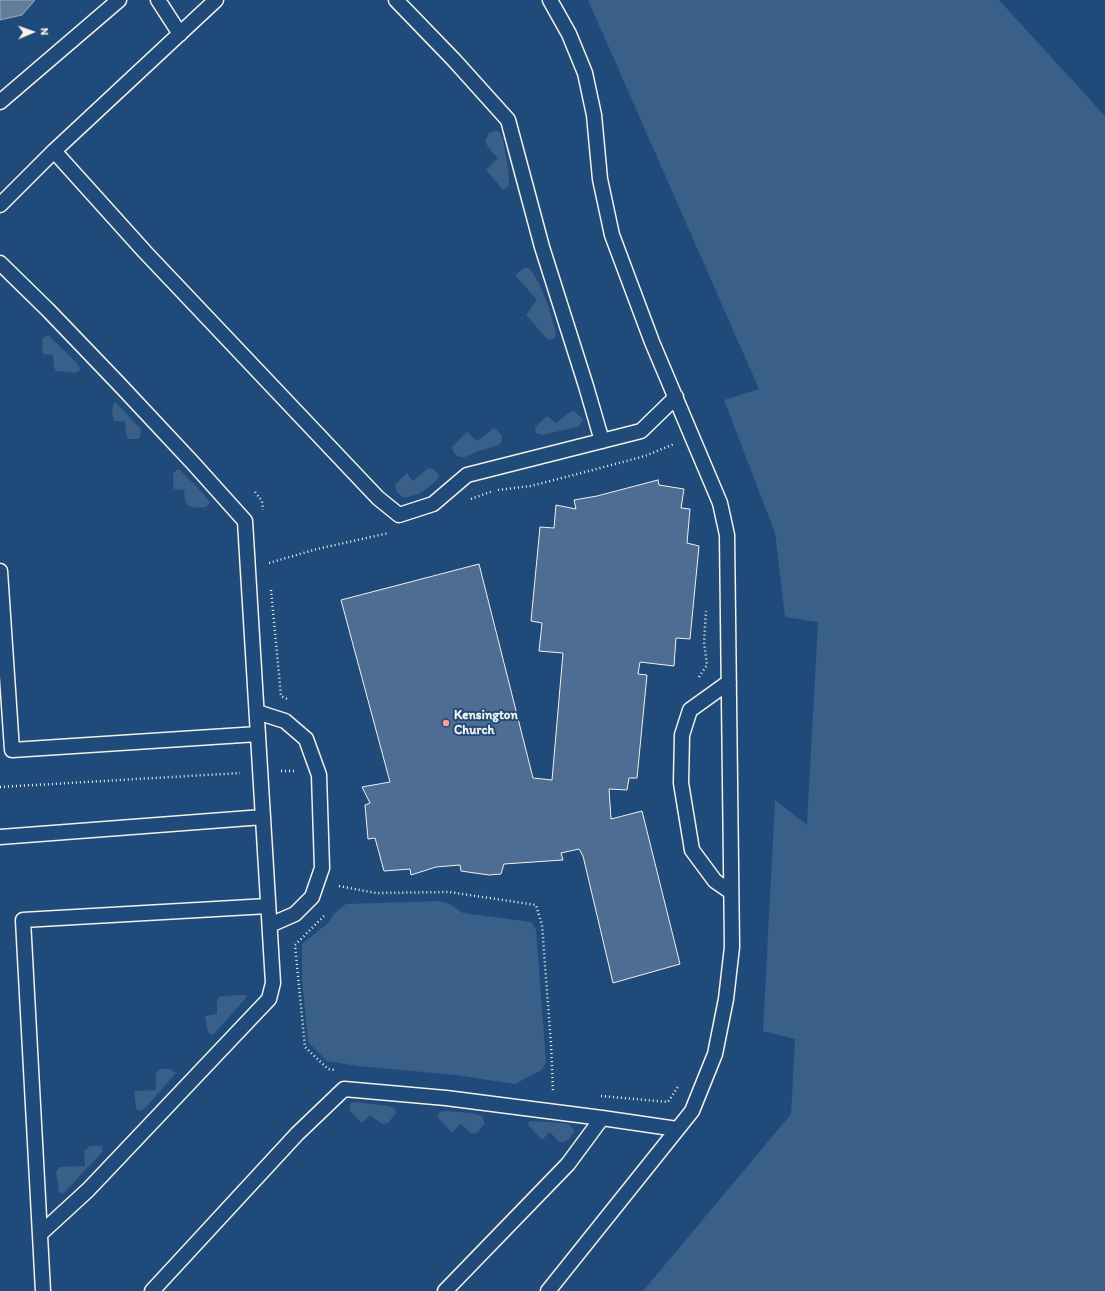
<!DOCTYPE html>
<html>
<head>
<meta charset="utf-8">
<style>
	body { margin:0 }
	#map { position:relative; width:1105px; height:1291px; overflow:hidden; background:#1f4a7a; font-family:Itim,sans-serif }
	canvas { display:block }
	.north { position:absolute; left:12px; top:12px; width:40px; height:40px; -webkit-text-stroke:3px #1f4a7a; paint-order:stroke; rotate:88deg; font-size:11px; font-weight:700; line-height:16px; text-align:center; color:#f4f1e8 }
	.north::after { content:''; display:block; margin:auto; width:14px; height:18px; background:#f4f1e8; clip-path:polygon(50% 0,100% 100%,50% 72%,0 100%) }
</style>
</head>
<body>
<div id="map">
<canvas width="1105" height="1291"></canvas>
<div class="north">N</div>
</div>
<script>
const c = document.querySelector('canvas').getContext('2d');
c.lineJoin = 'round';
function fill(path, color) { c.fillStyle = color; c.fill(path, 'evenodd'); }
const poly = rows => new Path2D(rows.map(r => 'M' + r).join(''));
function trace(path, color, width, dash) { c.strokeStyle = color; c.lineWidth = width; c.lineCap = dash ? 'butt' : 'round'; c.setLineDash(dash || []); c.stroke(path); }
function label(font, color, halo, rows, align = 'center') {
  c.font = font + ' Itim,sans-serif'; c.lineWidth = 4; c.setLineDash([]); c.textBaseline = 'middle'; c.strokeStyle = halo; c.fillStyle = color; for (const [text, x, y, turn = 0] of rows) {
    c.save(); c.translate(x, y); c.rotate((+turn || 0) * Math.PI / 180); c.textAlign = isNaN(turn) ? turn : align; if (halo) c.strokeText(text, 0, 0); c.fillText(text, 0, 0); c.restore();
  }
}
const green = poly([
	[588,0,999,0,1105,116,1105,1291,643,1291,791,1114,795,1039,763,1031,775,800,807,825,818,622,785,617,775,533,724,400,759,389],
	[495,131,499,131,503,139,508,168,509,182,508,187,503,190,486,170,498,158,491,151,487,145,485,141,489,133],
	[524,268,529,268,533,273,539,284,548,305,553,322,556,333,555,338,548,340,526,315,537,300,515,275],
	[48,335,77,363,80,368,79,371,75,373,56,371,54,367,53,355,43,354,42,340,44,337],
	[115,402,141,429,141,433,139,439,128,439,126,434,125,422,114,421,112,413,113,405],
	[573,410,583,419,580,425,577,427,543,435,536,433,535,427,547,416,556,423],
	[494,428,502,435,502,441,499,445,479,451,465,457,459,457,454,453,452,447,467,432,477,441],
	[428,468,433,469,439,475,437,480,429,487,418,494,404,498,397,493,395,485,407,473,413,481],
	[176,470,180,470,199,489,210,502,206,507,196,508,187,505,185,501,184,490,174,489,173,483,173,474],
	[440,901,450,904,463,913,531,922,536,929,546,1062,542,1070,515,1084,455,1075,358,1066,327,1061,308,1042,302,979,302,944,328,923,334,914,346,904],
	[247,995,245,999,214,1034,211,1035,208,1032,205,1016,217,1014,217,1000,220,996],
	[160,1069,171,1069,176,1073,146,1107,140,1111,136,1109,134,1091,156,1090,156,1073],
	[356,1102,388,1106,395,1108,396,1113,388,1123,382,1124,370,1115,362,1123,349,1110,351,1103],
	[446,1111,470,1113,482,1116,485,1123,478,1132,472,1134,460,1124,452,1133,439,1119,438,1114,440,1112],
	[530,1121,564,1123,570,1125,575,1131,569,1139,564,1142,559,1142,550,1132,542,1140,527,1124],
	[90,1146,101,1146,103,1151,63,1194,59,1192,56,1172,59,1167,85,1166,84,1151]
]);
const water = poly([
	[0,0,35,0,22,15,0,20,0,0]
]);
const building = poly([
	[658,480,659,485,684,489,681,508,690,509,687,543,699,546,690,639,676,638,674,666,640,662,638,674,647,675,637,778,629,778,627,790,609,789,611,819,642,811,680,964,613,983,583,856,579,849,561,853,563,860,504,864,501,874,489,875,461,871,460,865,436,867,411,875,410,869,384,871,375,838,368,839,365,805,370,803,362,787,390,782,341,600,479,564,533,778,552,780,563,653,539,651,542,623,531,621,540,527,554,528,556,505,576,509,574,500,597,496,658,480]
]);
const path = poly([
	[498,490,531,486,589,471,645,456,674,444],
	[255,492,262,501,263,510],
	[471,499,493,491],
	[269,563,317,549,389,533],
	[271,590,281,696,287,699],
	[699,677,707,665,704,642,706,611],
	[281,771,296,771],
	[0,787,240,773],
	[339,886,376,893,449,892,536,905,542,925,551,1044,553,1091],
	[324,916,295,945,305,1047,328,1069,336,1070],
	[601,1096,668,1102,679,1085]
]);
const lane = poly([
	[158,0,180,34],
	[396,0,454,60,508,120,542,247,586,386,602,441],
	[0,102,119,0],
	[54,151,145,252,378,498,399,515,433,504,467,475,641,431,676,397],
	[0,205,54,151,216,0],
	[0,263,48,310,119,384,192,462,245,521,273,983,269,999,88,1190,40,1234],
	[0,571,12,750,258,734],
	[729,682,690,710,682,735,681,783,692,850,715,881,731,892],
	[257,712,285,721,306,739,319,775,322,868,312,897,295,914,270,925],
	[0,837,263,817],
	[602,1118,677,1129],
	[43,1291,23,920,268,906],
	[152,1291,297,1134,344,1089,446,1098,602,1118,568,1164,445,1291],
	[548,1291,692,1111,715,1054,726,999,732,947,727,535,720,503,652,342,612,235,600,179,594,115,585,73,569,34,550,0]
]);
const markers = [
	[446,723,4,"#ff9aa2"]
];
const poiNames = [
	["Kensington",454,716],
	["Church",454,731]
];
fill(green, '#3a5f88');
fill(water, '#627e9d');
trace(water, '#9cacbb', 1);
fill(building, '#4d6e92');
trace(building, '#f4f1e8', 1);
trace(lane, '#f4f1e8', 17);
trace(path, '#f4f1e8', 2.5, [1, 3]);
trace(lane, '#1f4a7a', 14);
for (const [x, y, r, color] of markers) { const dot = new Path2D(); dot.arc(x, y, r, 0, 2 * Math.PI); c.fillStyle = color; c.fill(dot); trace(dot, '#1f4a7a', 1.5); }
label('bold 13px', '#f4f1e8', '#1f4a7a', poiNames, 'left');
</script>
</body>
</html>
